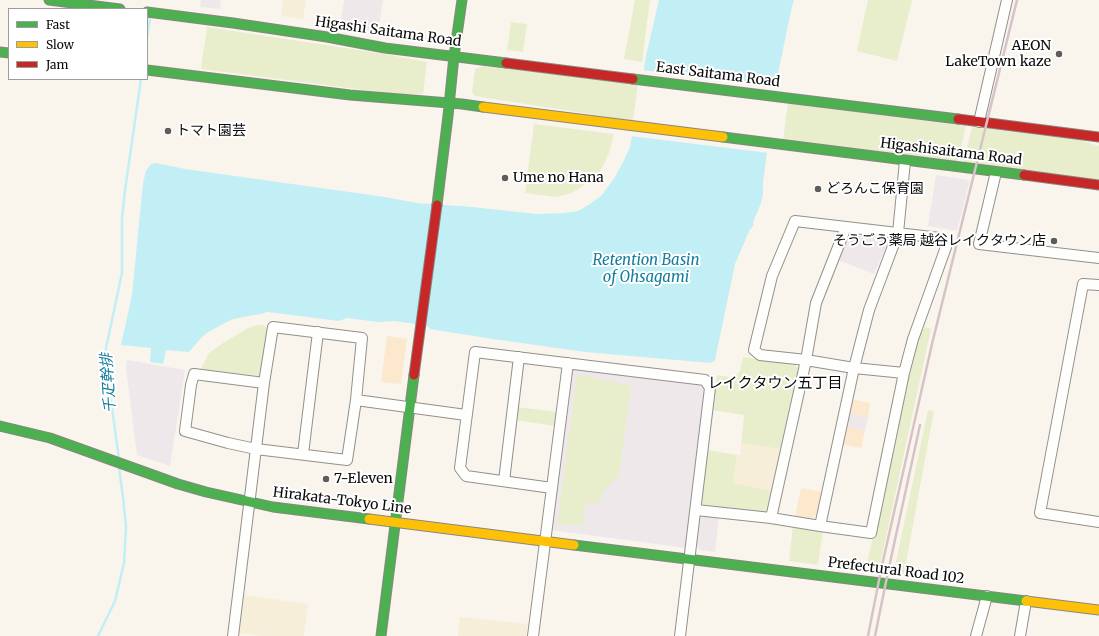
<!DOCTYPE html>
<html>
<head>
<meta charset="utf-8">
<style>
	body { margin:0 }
	#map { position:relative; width:1099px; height:636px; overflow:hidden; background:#f9f5ed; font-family:Merriweather,serif }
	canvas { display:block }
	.legend { position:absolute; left:8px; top:8px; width:140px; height:72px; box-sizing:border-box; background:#fff; border:1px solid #9d9d9d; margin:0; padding:5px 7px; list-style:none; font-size:12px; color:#0a0a0a }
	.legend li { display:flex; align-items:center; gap:8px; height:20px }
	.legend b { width:20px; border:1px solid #9d9d9d }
</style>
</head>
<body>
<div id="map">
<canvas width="1099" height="636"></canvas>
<ul class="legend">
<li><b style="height:5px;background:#4caf50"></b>Fast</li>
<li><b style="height:5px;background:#ffc107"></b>Slow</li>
<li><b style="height:5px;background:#c62828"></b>Jam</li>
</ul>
</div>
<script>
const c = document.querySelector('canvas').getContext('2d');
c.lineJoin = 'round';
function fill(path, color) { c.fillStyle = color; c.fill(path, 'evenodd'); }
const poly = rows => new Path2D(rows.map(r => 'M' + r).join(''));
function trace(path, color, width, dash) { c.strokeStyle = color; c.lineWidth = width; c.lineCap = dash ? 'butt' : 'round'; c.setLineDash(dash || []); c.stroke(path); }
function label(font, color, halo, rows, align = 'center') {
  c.font = font + ' Merriweather,"Noto Sans JP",serif'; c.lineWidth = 4; c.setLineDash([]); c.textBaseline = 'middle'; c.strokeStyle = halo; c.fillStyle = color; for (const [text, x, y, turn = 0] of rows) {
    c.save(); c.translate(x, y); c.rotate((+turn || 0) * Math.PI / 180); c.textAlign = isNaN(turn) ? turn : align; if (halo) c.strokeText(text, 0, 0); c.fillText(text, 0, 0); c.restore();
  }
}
const industrial = poly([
	[201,0,221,0,220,9,200,7],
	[344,0,383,0,378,33,340,27],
	[936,175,970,180,957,231,928,226],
	[853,233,885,237,888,243,874,274,838,260,847,236],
	[127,360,185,370,170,466,137,455,126,368],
	[575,369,702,385,706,389,686,548,551,530,571,373],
	[848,412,868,417,865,431,845,426],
	[704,515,719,518,715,552,700,550,696,545,700,519]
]);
const farmland = poly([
	[283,0,306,0,303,19,281,16],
	[741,443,780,449,771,491,733,483,737,455,740,455],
	[244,595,308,604,304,636,261,636,238,633],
	[460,617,528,624,526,636,458,636]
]);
const green = poly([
	[635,0,650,0,642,62,624,59],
	[868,0,912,0,897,61,857,51],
	[511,22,527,24,523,52,507,50],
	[207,27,385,54,427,62,423,94,395,94,201,69],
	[483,66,638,84,633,121,475,96,472,92,475,69],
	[788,103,966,126,957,163,783,140],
	[534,124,614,134,609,153,600,172,587,183,572,193,556,197,525,193],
	[972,127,1079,140,1099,146,1099,181,963,164],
	[257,325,263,325,268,329,259,376,201,369,209,353,223,343,248,328],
	[926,327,931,329,879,570,866,568,916,341,922,330],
	[743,357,795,364,798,368,780,449,741,443,744,415,712,410,717,375,729,377,735,375,740,371],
	[577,374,631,386,619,475,602,493,600,504,586,503,582,526,557,524],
	[517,407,557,412,555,426,515,420],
	[928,410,934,411,904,573,894,571],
	[708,450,737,455,733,483,771,491,766,511,762,514,704,507,701,502],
	[793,526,823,530,818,565,789,561]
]);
const sand = poly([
	[387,336,407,339,401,384,381,382],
	[851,399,870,403,868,417,848,412],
	[845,426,865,431,861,448,841,444],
	[801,488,821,492,816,515,810,520,795,517]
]);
const water = poly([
	[659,0,794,0,792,6,776,83,763,183,763,194,761,203,754,220,753,223,754,224,751,229,750,229,735,264,715,360,713,362,711,363,585,352,493,339,430,329,428,326,395,321,378,322,347,318,339,321,267,312,261,314,243,317,233,319,223,324,207,333,201,338,189,352,166,350,163,364,150,362,151,348,121,345,132,295,143,183,146,171,151,164,156,163,185,169,385,197,417,203,472,207,537,214,564,213,578,211,590,204,602,195,615,177,623,162,630,147,637,110,646,56]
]);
const pier = poly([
	[642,70,777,87,769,153,630,136]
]);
const stream = poly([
	[147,38,150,18],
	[119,459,112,408,106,379,106,348,122,273,122,219,125,190,141,79],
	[98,636,115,601,124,563,126,527,123,497,119,468]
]);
const street = poly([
	[979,122,1007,0],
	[996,172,979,244,1099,258],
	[795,221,940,238,946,247,913,339,904,373,854,368,806,360,760,355,754,350,772,276,795,221],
	[1099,285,1083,284,1040,513,1099,522],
	[264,383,194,374,191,385,185,431,228,443,256,449,347,460,356,400],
	[303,454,318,332],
	[504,481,519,357],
	[552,488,466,476,460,468,475,352,705,380,710,388,680,636],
	[696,510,771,518,820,526,871,533,904,373],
	[771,518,806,360,816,303,846,227],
	[820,526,854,368,869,310,898,233,905,161],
	[233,636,264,383,273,327,362,338,356,400,466,415],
	[533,636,568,363],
	[976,636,987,596],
	[1020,636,1026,601]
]);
const fast = poly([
	[49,0,120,9],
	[147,12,233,23,327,37,385,48,506,63],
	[0,52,9,53],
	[147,70,350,95,462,104,483,107],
	[633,79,958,119],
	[723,137,1024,175],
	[437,205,448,116,454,56,462,0],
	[0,426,50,438,178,484,206,492,273,507,369,519],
	[574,545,1026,601],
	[381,636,414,375]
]);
const slow = poly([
	[483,107,723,137],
	[369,519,574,545],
	[1026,601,1099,610]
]);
const jam = poly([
	[506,63,633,79],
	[958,119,1099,137],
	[1024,175,1099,185],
	[414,375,437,205]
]);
const rail = poly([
	[868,636,881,570,932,344,1017,0],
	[875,636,888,572,920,425]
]);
const markers = [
	[1059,54,4,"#5e5c59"],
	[168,131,4,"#5e5c59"],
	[505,178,4,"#5e5c59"],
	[818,189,4,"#5e5c59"],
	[1054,241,4,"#5e5c59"],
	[326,479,4,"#5e5c59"]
];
const streetNames = [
	["Higashi Saitama Road",388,32,8],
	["East Saitama Road",718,75,7],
	["Higashisaitama Road",951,152,7],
	["Hirakata-Tokyo Line",342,501,7],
	["Prefectural Road 102",896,571,7]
];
const poiNames = [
	["AEON",1051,46,"right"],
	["LakeTown kaze",1051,62,"right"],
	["トマト園芸",176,131],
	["Ume no Hana",513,178],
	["どろんこ保育園",826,189],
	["そうごう薬局 越谷レイクタウン店",1046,241,"right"],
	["7-Eleven",334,479]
];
const waterNames = [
	["Retention Basin",646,261],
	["of Ohsagami",646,278],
	["千疋幹排",109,383,-94]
];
const neighbourhoodNames = [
	["レイクタウン五丁目",775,384]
];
fill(industrial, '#efe8eb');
fill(farmland, '#f7eed9');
fill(green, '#e8eecc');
fill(sand, '#fbe8cd');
fill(water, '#c2eef5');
fill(pier, '#f9f5ed');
trace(stream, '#c2eef5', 2.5);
trace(street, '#92908c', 12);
trace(fast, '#888683', 11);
trace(slow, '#888683', 11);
trace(jam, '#888683', 11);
trace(street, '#fefefc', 10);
trace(fast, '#4caf50', 9);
trace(slow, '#ffc107', 9);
trace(jam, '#c62828', 9);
trace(rail, '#d7c3c7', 2.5);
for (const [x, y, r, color] of markers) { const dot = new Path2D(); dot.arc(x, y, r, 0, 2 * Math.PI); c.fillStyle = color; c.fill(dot); trace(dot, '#fff', 1.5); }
label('14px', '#0a0a0a', '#fff', streetNames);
label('14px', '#0a0a0a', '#fff', poiNames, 'left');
label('italic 15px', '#127d9e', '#fff', waterNames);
label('15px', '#0a0a0a', '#fff', neighbourhoodNames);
</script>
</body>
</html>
